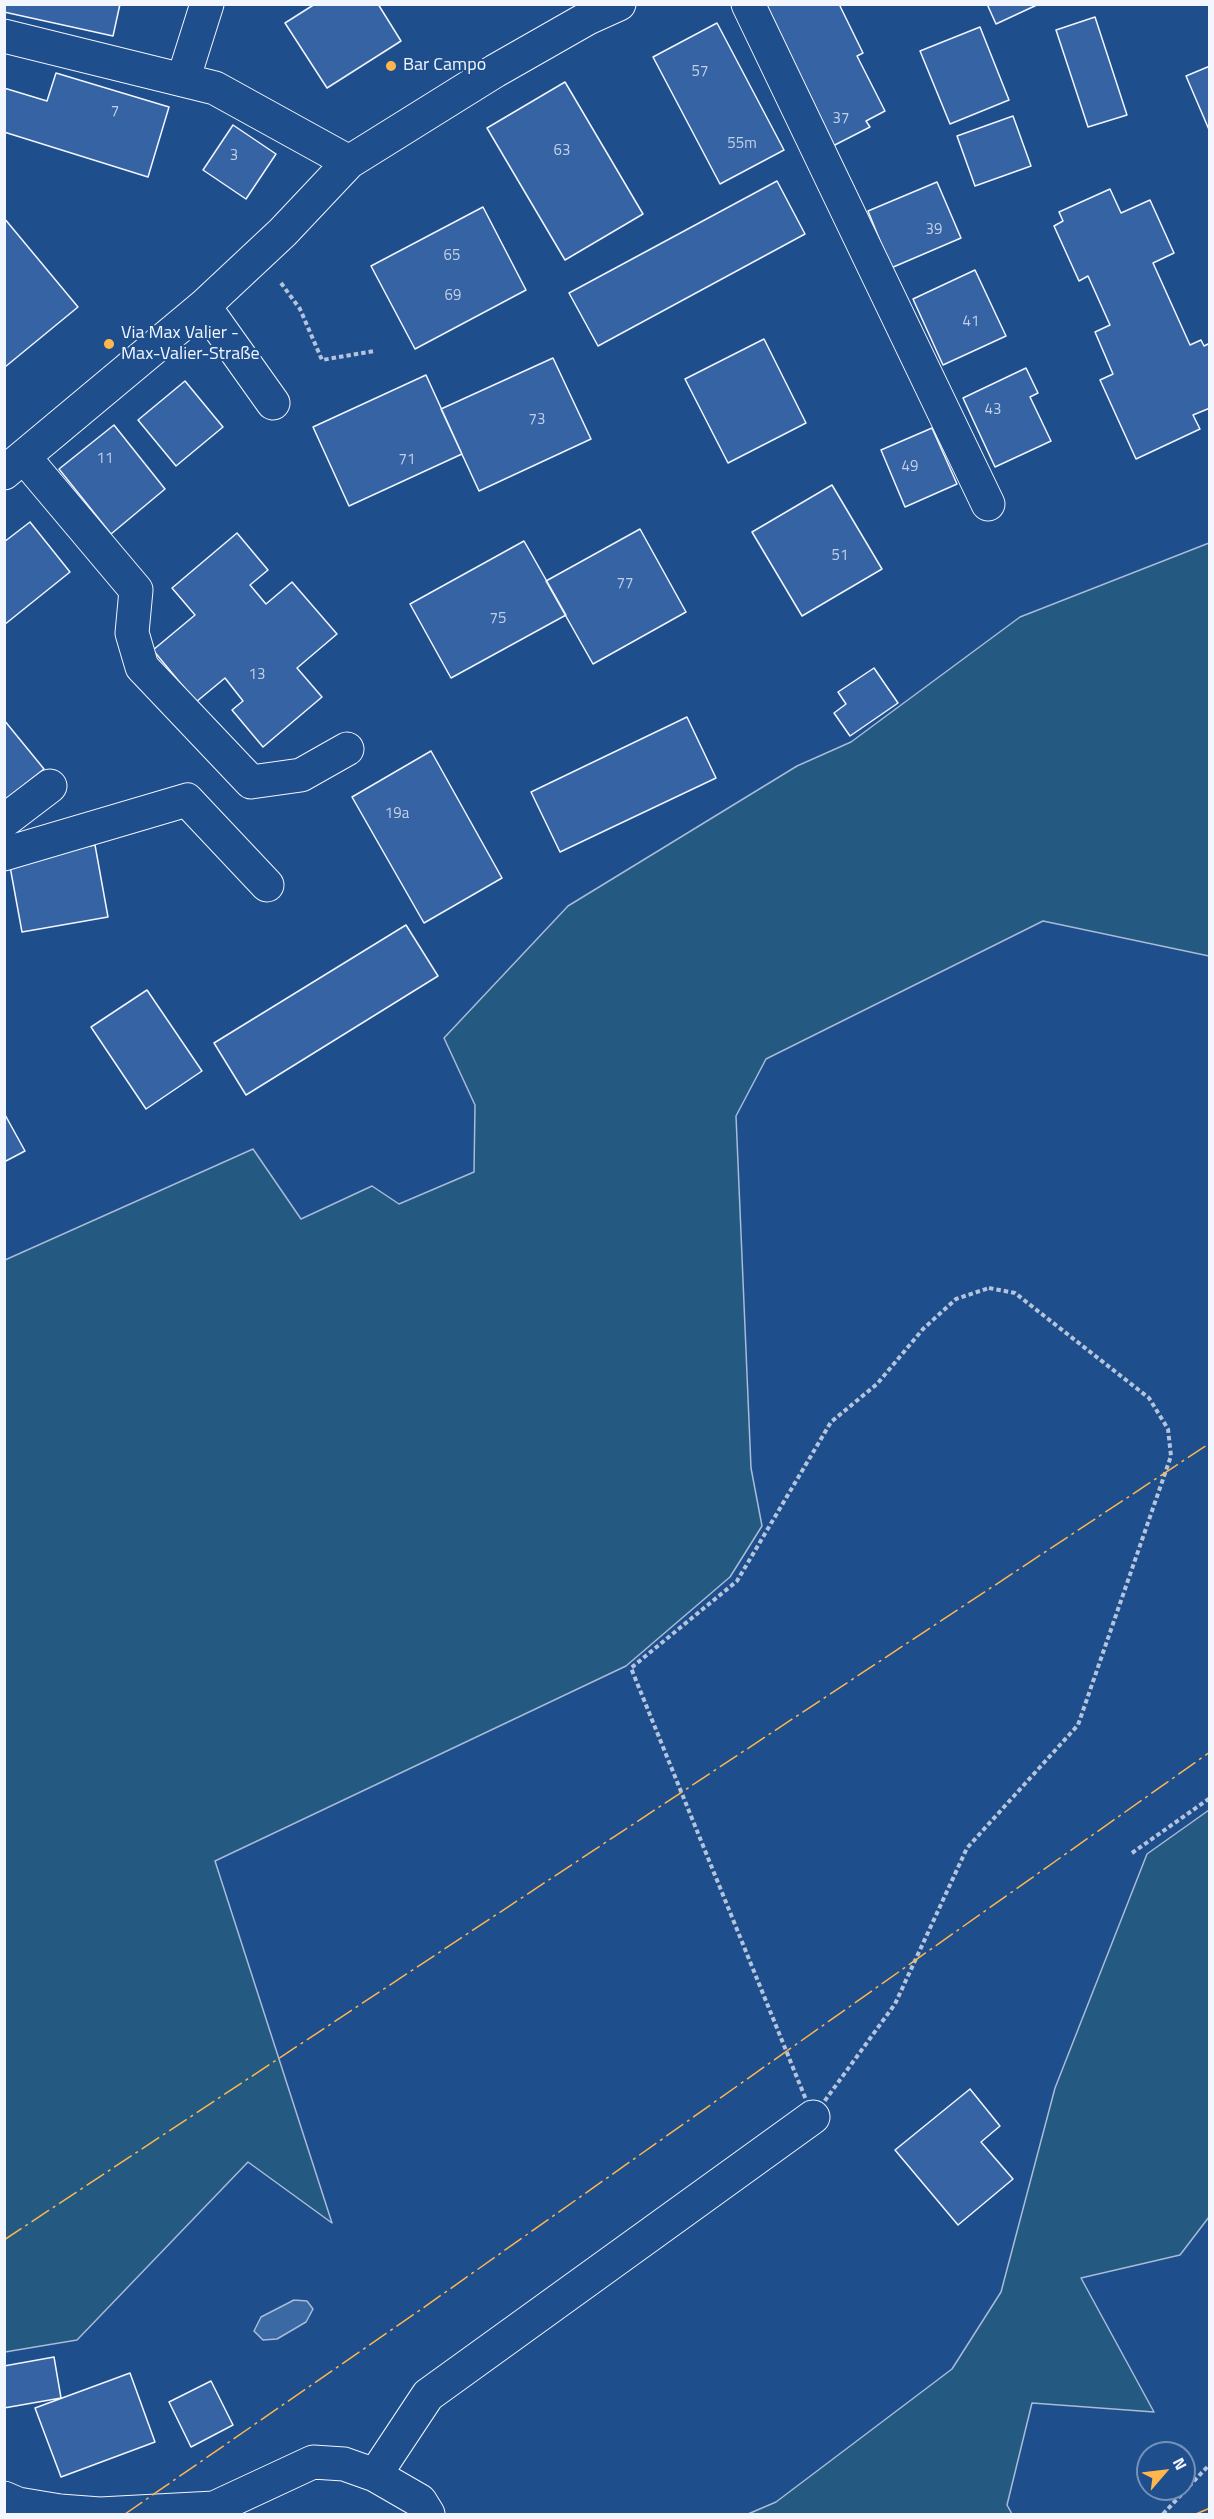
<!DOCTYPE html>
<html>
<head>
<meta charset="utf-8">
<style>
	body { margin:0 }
	#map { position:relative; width:1214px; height:2519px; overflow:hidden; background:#1f4e8c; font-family:"Titillium Web",sans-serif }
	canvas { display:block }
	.frame { position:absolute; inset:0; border:6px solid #f2f6ff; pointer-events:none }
	.north { position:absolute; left:1136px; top:2441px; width:60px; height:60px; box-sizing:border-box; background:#1f4e8c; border:2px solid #7391ba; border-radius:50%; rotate:62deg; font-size:16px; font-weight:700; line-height:24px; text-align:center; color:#f2f6ff }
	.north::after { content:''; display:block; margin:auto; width:21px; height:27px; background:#ffb74d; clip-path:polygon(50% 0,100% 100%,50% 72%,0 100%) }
</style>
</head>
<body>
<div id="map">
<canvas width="1214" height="2519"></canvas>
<div class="frame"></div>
<div class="north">N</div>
</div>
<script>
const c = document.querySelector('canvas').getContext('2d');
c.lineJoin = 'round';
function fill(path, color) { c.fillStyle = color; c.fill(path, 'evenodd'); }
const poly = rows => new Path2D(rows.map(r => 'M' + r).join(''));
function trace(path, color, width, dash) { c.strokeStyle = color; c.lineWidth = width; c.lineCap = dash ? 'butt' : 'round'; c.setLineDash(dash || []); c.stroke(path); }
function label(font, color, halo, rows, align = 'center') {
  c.font = font + ' "Titillium Web",sans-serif'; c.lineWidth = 4.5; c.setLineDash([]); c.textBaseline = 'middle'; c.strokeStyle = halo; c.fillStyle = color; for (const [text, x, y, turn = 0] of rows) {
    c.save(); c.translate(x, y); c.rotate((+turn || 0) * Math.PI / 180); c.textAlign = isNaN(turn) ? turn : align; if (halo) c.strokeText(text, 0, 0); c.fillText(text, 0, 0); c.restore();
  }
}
const green = poly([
	[1209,543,1209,956,1043,921,766,1059,736,1116,751,1468,762,1526,730,1577,626,1666,215,1861,332,2223,248,2162,77,2340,5,2352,5,1260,253,1149,301,1219,372,1186,399,1204,474,1172,475,1105,444,1038,568,906,797,766,851,742,1020,617,1209,543],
	[1209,1810,1209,2217,1180,2255,1081,2278,1154,2412,1032,2403,1007,2505,1012,2514,748,2514,776,2502,952,2369,1001,2292,1055,2088,1147,1854,1209,1810]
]);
const water = poly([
	[294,2300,307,2301,313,2309,306,2322,277,2339,263,2340,254,2331,261,2317,294,2300]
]);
const building = poly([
	[4,4,120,4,113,36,4,12,4,4],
	[315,4,378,4,401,41,327,88,285,23,315,4],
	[754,4,839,4,863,53,857,56,885,111,866,121,870,127,827,149,754,4],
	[987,4,1039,4,996,24,987,4],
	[1095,17,1127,115,1088,127,1056,30,1095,17],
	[717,23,784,150,720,184,653,57,717,23],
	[980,27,1009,100,950,124,920,51,980,27],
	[1210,66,1210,132,1186,76,1210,66],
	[56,73,169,107,148,177,4,132,4,88,47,101,56,73],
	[565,82,643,214,565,260,487,128,565,82],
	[1013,116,1031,166,975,186,957,136,1013,116],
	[233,125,276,154,246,199,203,170,233,125],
	[777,181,805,234,598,346,569,293,777,181],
	[937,182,961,238,891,268,868,211,937,182],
	[1110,189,1121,213,1150,200,1174,253,1153,263,1190,345,1201,340,1204,346,1210,343,1210,408,1193,415,1200,429,1136,459,1100,380,1113,374,1095,332,1110,325,1088,276,1079,281,1054,226,1063,221,1059,212,1110,189],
	[483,207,526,290,415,349,371,266,483,207],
	[4,218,78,307,5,367,4,367,4,218],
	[975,270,1006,336,943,365,913,299,975,270],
	[764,339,806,423,728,463,685,379,764,339],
	[553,358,591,439,479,491,441,409,553,358],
	[1026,368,1038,393,1030,397,1051,441,995,467,963,398,1026,368],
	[426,375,462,454,349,506,313,427,426,375],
	[185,381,223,427,176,466,138,420,185,381],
	[114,425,165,489,111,534,59,469,114,425],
	[932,428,957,484,905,507,881,450,932,428],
	[832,485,882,569,802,616,752,532,832,485],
	[30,522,70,572,4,625,4,542,30,522],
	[640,529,686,612,593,664,546,581,640,529],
	[237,533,268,570,250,585,266,604,292,582,337,634,297,668,322,697,263,747,232,710,243,701,225,678,196,702,153,650,195,615,172,588,237,533],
	[524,541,566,615,451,678,410,604,524,541],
	[874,668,898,703,850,736,834,713,846,704,838,692,874,668],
	[687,717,716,778,560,852,531,792,687,717],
	[4,720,44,769,4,801,4,720],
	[431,751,502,878,424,923,352,797,431,751],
	[95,845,108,917,22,932,9,861,95,845],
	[406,925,438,976,246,1095,214,1043,406,925],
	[147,990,202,1071,146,1109,91,1027,147,990],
	[4,1113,25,1151,4,1162,4,1113],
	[970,2089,1000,2126,981,2142,1013,2179,958,2225,895,2150,970,2089],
	[54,2357,61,2398,4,2408,4,2366,54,2357],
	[130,2373,155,2442,61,2477,35,2408,130,2373],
	[211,2381,233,2425,191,2447,169,2402,211,2381]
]);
const path = poly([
	[281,283,300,309,322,360,374,351],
	[989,1288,1015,1293,1149,1398,1168,1429,1171,1456,1078,1725,967,1848,895,2004,813,2117,631,1668,737,1581,831,1422,877,1384,923,1329,956,1299,989,1288],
	[1132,1853,1210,1798],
	[1163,2514,1210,2464]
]);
const minor = poly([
	[748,4,988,504],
	[4,36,215,88,349,162],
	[183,80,207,4],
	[204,306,273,403],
	[24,457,136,590,132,633,142,667,251,782,301,775,347,749],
	[4,473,204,306,283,232,349,162,495,71,588,18,619,4],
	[4,821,50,786],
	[4,854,187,800,267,885],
	[375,2475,428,2395,813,2117],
	[4,2498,18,2504,60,2511,100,2514,214,2508,313,2462,344,2464,375,2475,420,2501,428,2514]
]);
const power = poly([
	[4,2240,1210,1443],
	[125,2514,423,2308,1210,1752],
	[1196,2514,1210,2508]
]);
const markers = [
	[391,66,6,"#ffb74d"],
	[109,344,6,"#ffb74d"]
];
const numberNames = [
	["57",700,72],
	["7",115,112],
	["37",841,119],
	["55m",742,144],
	["63",562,151],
	["3",234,156],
	["39",934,230],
	["65",452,256],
	["69",453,296],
	["41",971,322],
	["43",993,410],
	["73",537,420],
	["11",105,459],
	["71",407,460],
	["49",910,467],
	["51",840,556],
	["77",625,584],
	["75",498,619],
	["13",257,675],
	["19a",397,814]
];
const poiNames = [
	["Bar Campo",403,66],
	["Via Max Valier -",121,334],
	["Max-Valier-Straße",121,355]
];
fill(green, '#245a82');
trace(green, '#a8bbd7', 1.5);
fill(water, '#3b69a3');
trace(water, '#a8bbd7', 1.5);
fill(building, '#3563a3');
trace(building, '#f2f6ff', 1.5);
trace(minor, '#f2f6ff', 35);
trace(path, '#b3c4dc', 4, [4.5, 3]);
trace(minor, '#1f4e8c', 33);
trace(power, '#ffb74d', 1.5, [21, 4.5, 3, 4.5]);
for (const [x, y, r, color] of markers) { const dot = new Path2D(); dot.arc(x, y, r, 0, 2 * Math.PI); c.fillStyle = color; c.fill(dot); trace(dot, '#1f4e8c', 2); }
label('15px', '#c3d1e8', null, numberNames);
label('18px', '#f2f6ff', '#1f4e8c', poiNames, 'left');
</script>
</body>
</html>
